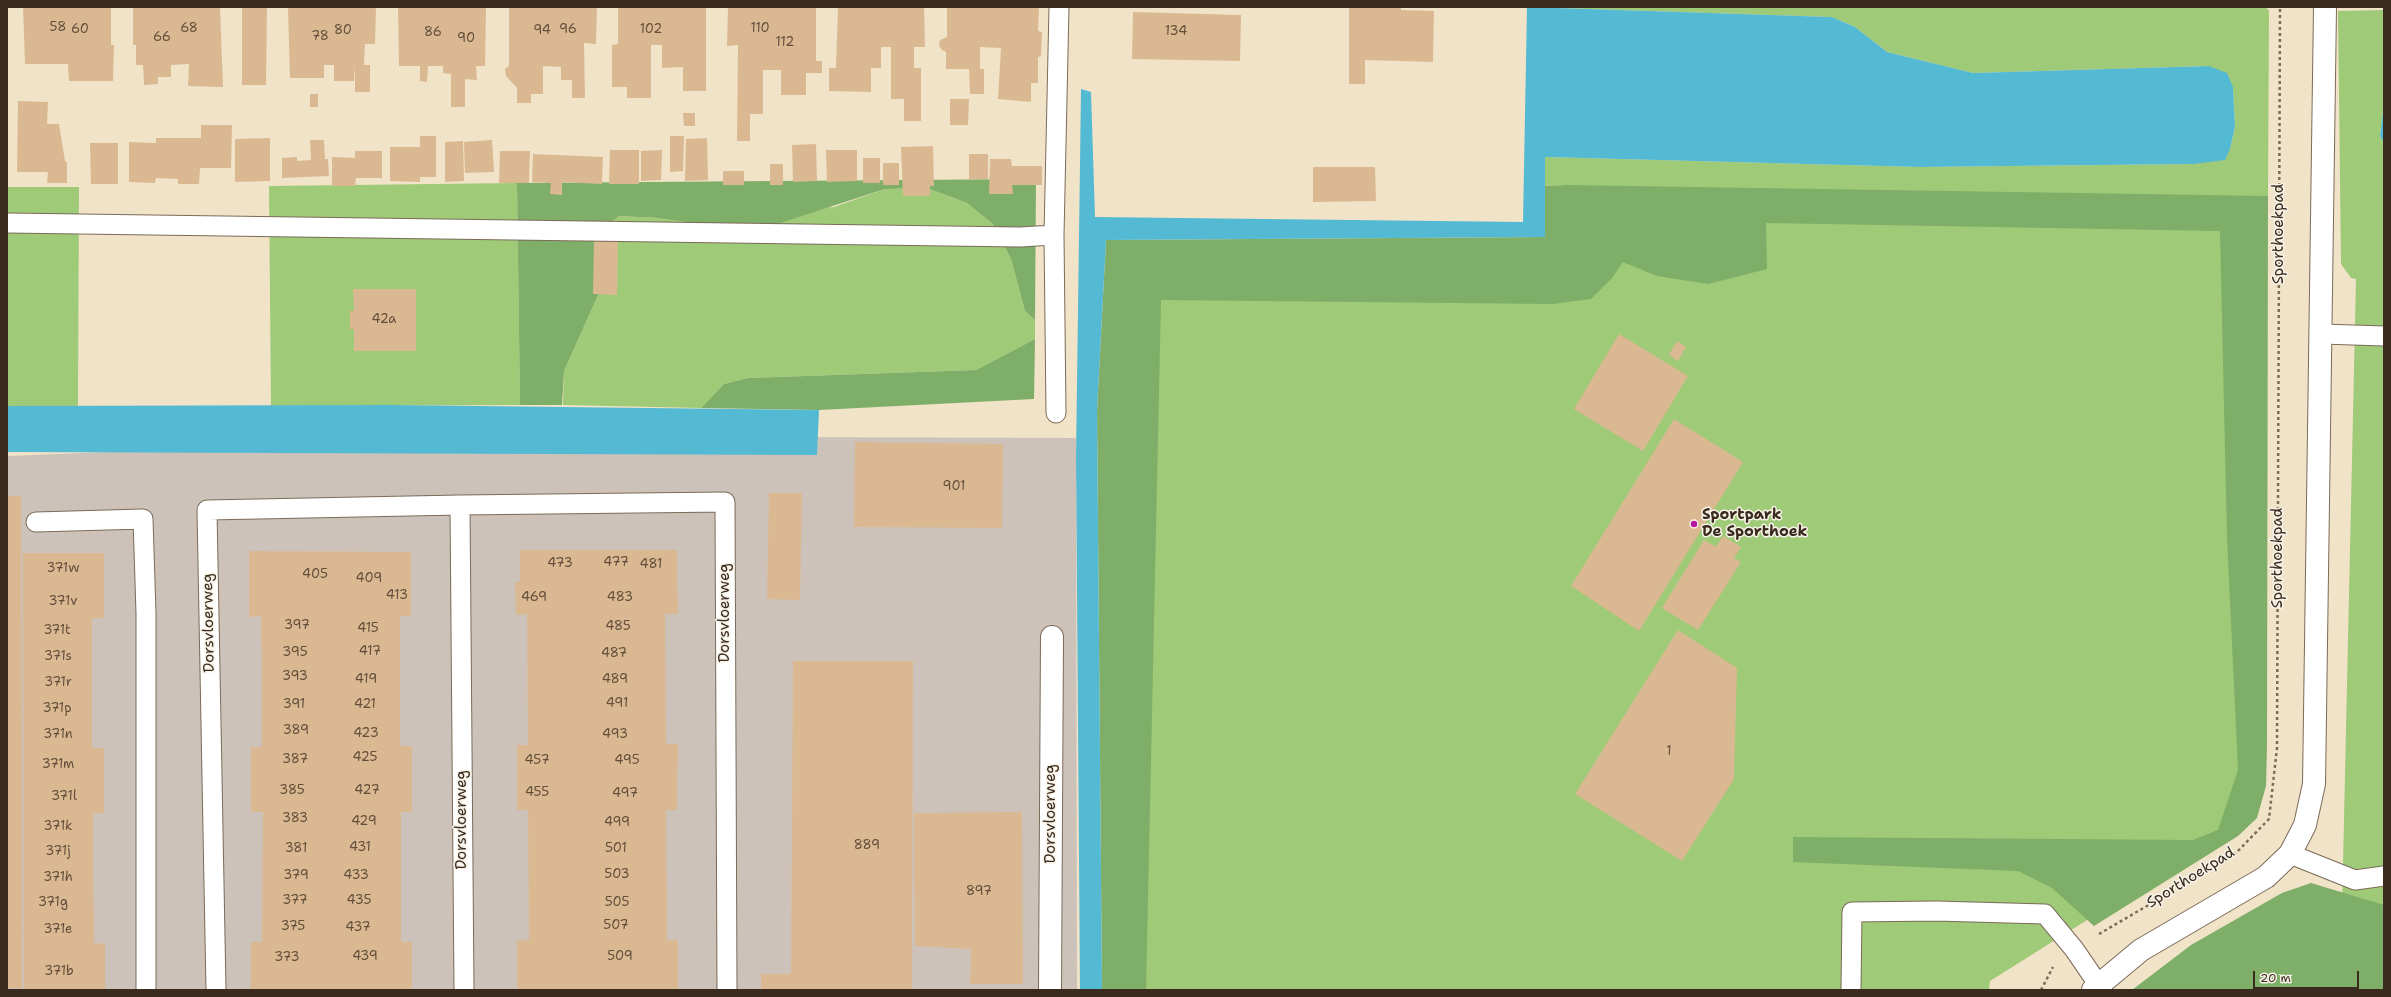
<!DOCTYPE html>
<html>
<head>
<meta charset="utf-8">
<style>
	body { margin:0 }
	#map { position:relative; width:2391px; height:997px; overflow:hidden; background:#f1e3c7; font-family:"Shantell Sans",sans-serif }
	canvas { display:block }
	.frame { position:absolute; inset:0; border:8px solid #3b2a1e; pointer-events:none }
	.scale { position:absolute; left:2253px; top:971px; width:106px; height:18px; box-sizing:border-box; border:2px solid #3b2a1e; border-top:0; padding-left:5px; font-size:12px; line-height:14px; white-space:nowrap; color:#3b2a1e; -webkit-text-stroke:3px #f7f3e8; paint-order:stroke }
</style>
</head>
<body>
<div id="map">
<canvas width="2391" height="997"></canvas>
<div class="frame"></div>
<div class="scale">20 m</div>
</div>
<script>
const c = document.querySelector('canvas').getContext('2d');
c.lineJoin = 'round';
function fill(path, color) { c.fillStyle = color; c.fill(path, 'evenodd'); }
const poly = rows => new Path2D(rows.map(r => 'M' + r).join(''));
function trace(path, color, width, dash) { c.strokeStyle = color; c.lineWidth = width; c.lineCap = dash ? 'butt' : 'round'; c.setLineDash(dash || []); c.stroke(path); }
function label(font, color, halo, rows, align = 'center') {
  c.font = font + ' "Shantell Sans",sans-serif'; c.lineWidth = 3; c.setLineDash([]); c.textBaseline = 'middle'; c.strokeStyle = halo; c.fillStyle = color; for (const [text, x, y, turn = 0] of rows) {
    c.save(); c.translate(x, y); c.rotate((+turn || 0) * Math.PI / 180); c.textAlign = isNaN(turn) ? turn : align; if (halo) c.strokeText(text, 0, 0); c.fillText(text, 0, 0); c.restore();
  }
}
const industrial = poly([
	[512,436,1076,438,1077,990,7,990,7,456]
]);
const green = poly([
	[1527,7,2266,7,2269,11,2268,196,2251,196,2248,819,1990,981,1989,990,1131,990,1132,264,1568,266,1565,185,1545,186,1545,157,1919,167,2194,164,2230,149,2235,127,2233,87,2209,66,1973,73,1887,52,1855,27,1832,17],
	[2384,10,2384,102,2380,136,2384,143,2384,990,2224,990,2342,910,2356,279,2351,278,2341,264,2338,11],
	[517,183,520,405,271,406,269,186],
	[7,187,79,187,78,406,7,406],
	[927,188,967,203,993,224,1011,259,1025,311,1035,320,1035,339,976,370,748,378,724,384,701,408,563,405,564,371,599,293,595,234,619,216,659,218,834,207,885,189]
]);
const forest = poly([
	[1036,179,1035,320,1025,311,1011,259,993,224,967,203,927,188,885,189,777,224,723,227,659,218,619,216,596,234,599,293,564,371,562,405,520,405,517,183],
	[1565,185,2268,196,2267,745,2266,786,2257,818,2238,836,2094,926,2052,888,2018,871,1793,862,1793,837,2193,840,2218,830,2238,770,2227,538,2220,231,1766,223,1767,269,1708,284,1657,276,1623,262,1612,278,1591,299,1553,304,1161,300,1146,990,1102,990,1097,410,1106,240,1545,237,1545,186],
	[1035,339,1034,399,819,410,701,408,724,384,748,378,976,370],
	[2311,883,2384,905,2384,990,2132,990,2191,945,2282,893]
]);
const water = poly([
	[1527,7,1832,17,1855,27,1887,52,1973,73,2209,66,2227,73,2233,87,2235,127,2230,149,2225,160,2194,164,1919,167,1545,157,1545,237,1106,240,1097,410,1102,990,1080,990,1076,457,1081,89,1091,92,1095,217,1523,222],
	[2384,102,2384,143,2380,136],
	[391,405,819,410,817,455,7,452,7,406]
]);
const building = poly([
	[23,7,111,7,111,45,114,45,113,81,69,81,68,64,25,64],
	[133,7,220,7,223,87,188,86,189,64,171,65,171,77,158,77,158,84,144,85,143,65,136,65,136,45,133,45],
	[242,7,267,7,266,85,242,85],
	[288,7,376,7,375,44,365,44,364,65,370,65,370,92,355,92,355,65,354,81,334,81,334,65,324,65,324,78,290,78],
	[398,7,486,7,485,66,476,66,477,80,465,79,465,107,451,107,451,74,443,73,443,66,428,66,427,82,420,81,420,66,399,66],
	[509,7,597,7,596,44,584,43,585,98,572,98,572,80,561,80,561,67,543,66,543,94,531,94,531,103,517,103,517,88,506,76,505,69,509,66],
	[618,7,706,7,706,91,683,91,683,67,662,68,662,45,651,45,651,98,627,98,627,87,612,87,612,45,618,44],
	[728,7,816,7,816,61,822,61,822,73,806,73,806,95,781,95,781,70,763,70,763,114,750,114,750,141,737,141,738,45,727,46],
	[838,7,924,7,925,47,914,47,914,68,921,68,921,121,904,121,904,99,891,99,891,47,881,47,881,68,871,68,871,92,829,91,829,68,836,68],
	[947,7,1039,7,1038,31,1042,32,1041,56,1038,57,1038,83,1031,83,1031,102,998,99,1001,48,980,47,980,69,984,69,984,94,970,94,969,69,946,69,946,52,942,50,939,45,940,40,947,37],
	[1349,8,1401,8,1401,10,1434,11,1433,62,1365,60,1365,84,1349,84],
	[1133,12,1241,15,1240,61,1132,59],
	[310,94,318,94,318,107,310,107],
	[950,99,969,99,968,125,950,125],
	[18,101,48,102,47,124,59,124,65,161,67,162,67,183,47,183,48,172,17,172],
	[683,113,695,113,695,126,684,126],
	[201,125,232,125,231,168,200,168,199,184,178,184,178,179,156,178,155,183,129,182,129,142,156,143,156,138,201,138],
	[420,136,436,136,436,177,420,177,420,182,390,181,390,147,420,147],
	[670,136,684,136,683,171,670,172],
	[270,138,270,181,235,182,235,139],
	[707,138,708,180,685,181,686,139],
	[310,140,324,140,325,159,328,159,329,176,282,178,282,158,297,157,297,161,311,160],
	[492,140,494,172,465,173,464,142],
	[463,141,464,181,445,182,445,142],
	[90,143,118,143,118,184,91,184],
	[816,144,817,181,793,182,792,145],
	[933,146,934,186,930,186,930,196,903,196,901,147],
	[610,150,639,150,639,184,609,184],
	[662,150,661,180,641,181,641,151],
	[826,150,857,150,857,181,827,182],
	[355,151,382,151,382,178,356,178,355,186,332,186,332,157,355,158],
	[500,151,530,151,529,183,499,183],
	[533,154,603,157,602,184,562,182,562,195,550,194,551,183,532,182],
	[969,154,988,154,988,179,969,179],
	[863,158,880,158,880,183,863,183],
	[990,159,1011,159,1012,166,1042,166,1042,185,1012,185,1013,194,989,194],
	[883,163,899,163,899,185,883,185],
	[770,164,783,164,783,185,770,185],
	[1313,167,1375,167,1376,201,1313,202],
	[723,171,744,171,744,185,723,185],
	[594,238,618,239,617,295,593,294],
	[353,289,416,289,416,351,354,351,354,329,350,329,350,311,354,311],
	[1619,334,1688,376,1643,451,1574,409],
	[1677,341,1686,347,1678,361,1669,355],
	[1674,419,1743,462,1639,631,1571,586],
	[855,442,1003,444,1002,528,854,527],
	[769,493,802,493,800,600,767,599],
	[7,496,21,496,22,988,7,988],
	[1723,536,1741,547,1734,558,1741,562,1698,630,1662,608,1704,540,1716,547],
	[520,550,677,550,678,614,665,614,666,744,678,744,677,810,666,810,667,940,678,940,678,990,517,990,517,941,529,940,528,810,517,810,517,745,528,745,527,614,516,615,515,582,520,582],
	[249,551,411,552,411,616,400,616,400,746,412,746,412,812,401,812,401,942,412,942,412,990,251,990,251,942,262,942,263,812,251,812,251,747,262,747,262,669,261,616,249,617],
	[23,553,104,553,104,618,92,618,92,748,104,748,104,813,93,813,94,943,105,944,105,990,24,990],
	[1678,630,1737,668,1734,779,1682,861,1575,794],
	[793,661,913,661,912,990,761,990,761,974,791,974],
	[1022,812,1023,984,970,984,971,949,915,946,914,813]
]);
const path = poly([
	[2099,934,2234,855,2269,819,2277,748,2280,7],
	[2041,990,2053,967]
]);
const service = poly([
	[7,223,1020,237,1054,235],
	[2321,334,2384,336],
	[1056,413,1054,235,1059,7],
	[460,505,725,502,727,990],
	[36,522,143,519,146,613,146,990],
	[2290,854,2355,880,2384,876],
	[216,990,207,510,460,505,464,990],
	[1851,990,1852,912,1936,911,2045,914,2074,949,2098,984]
]);
const minor = poly([
	[1050,990,1052,637]
]);
const tertiary = poly([
	[2093,990,2141,950,2266,877,2290,854,2305,825,2314,784,2325,7]
]);
const markers = [
	[1694,524,4,"#b5179e"]
];
const numberNames = [
	["58",58,28],
	["68",189,29],
	["110",760,29],
	["60",80,30],
	["96",568,30],
	["102",651,30],
	["80",343,31],
	["94",542,31],
	["134",1176,32],
	["86",433,33],
	["78",320,37],
	["66",162,38],
	["90",466,39],
	["112",785,43],
	["42a",384,320],
	["901",954,487],
	["477",616,563],
	["473",560,564],
	["481",651,565],
	["371w",63,569],
	["405",315,575],
	["409",369,579],
	["413",397,596],
	["469",534,598],
	["483",620,598],
	["371v",63,602],
	["397",297,626],
	["485",618,627],
	["415",368,629],
	["371t",57,631],
	["417",370,652],
	["395",295,653],
	["487",614,654],
	["371s",58,657],
	["393",295,677],
	["419",366,680],
	["489",615,680],
	["371r",58,683],
	["491",617,704],
	["391",294,705],
	["421",365,705],
	["371p",57,709],
	["389",296,731],
	["423",366,734],
	["371n",58,735],
	["493",615,735],
	["1",1669,752],
	["425",365,758],
	["387",295,760],
	["457",537,761],
	["495",627,761],
	["371m",58,765],
	["385",292,791],
	["427",367,791],
	["455",537,793],
	["497",625,794],
	["371l",64,797],
	["383",295,819],
	["429",364,822],
	["499",617,823],
	["371k",58,827],
	["889",867,846],
	["431",360,848],
	["381",296,849],
	["501",616,849],
	["371j",58,852],
	["503",617,875],
	["379",296,876],
	["433",356,876],
	["371h",58,878],
	["897",979,892],
	["377",295,901],
	["435",359,901],
	["371g",53,903],
	["505",617,903],
	["507",616,926],
	["375",293,927],
	["437",358,928],
	["371e",58,930],
	["439",365,957],
	["509",620,957],
	["373",287,958],
	["371b",59,972]
];
const streetNames = [
	["Sporthoekpad",2279,234,-90],
	["Sporthoekpad",2278,558,-90],
	["Dorsvloerweg",725,613,-90],
	["Dorsvloerweg",209,623,-91],
	["Dorsvloerweg",1051,814,-90],
	["Dorsvloerweg",462,820,-90],
	["Sporthoekpad",2191,878,-32]
];
const poiNames = [
	["Sportpark",1702,515],
	["De Sporthoek",1702,532]
];
fill(industrial, '#cdc2b9');
fill(green, '#9fca77');
fill(forest, '#7fae68');
fill(water, '#54bad3');
fill(building, '#dab992');
trace(service, '#7b6b59', 21);
trace(minor, '#7b6b59', 24);
trace(tertiary, '#7b6b59', 24);
trace(path, '#7b6b59', 2.5, [3, 3]);
trace(service, '#fff', 19);
trace(minor, '#fff', 22);
trace(tertiary, '#fff', 22);
for (const [x, y, r, color] of markers) { const dot = new Path2D(); dot.arc(x, y, r, 0, 2 * Math.PI); c.fillStyle = color; c.fill(dot); trace(dot, '#f7f3e8', 1.5); }
label('13px', '#634e3b', null, numberNames);
label('15px', '#3b2a1e', '#f7f3e8', streetNames);
label('bold 15px', '#3b2a1e', '#f7f3e8', poiNames, 'left');
</script>
</body>
</html>
